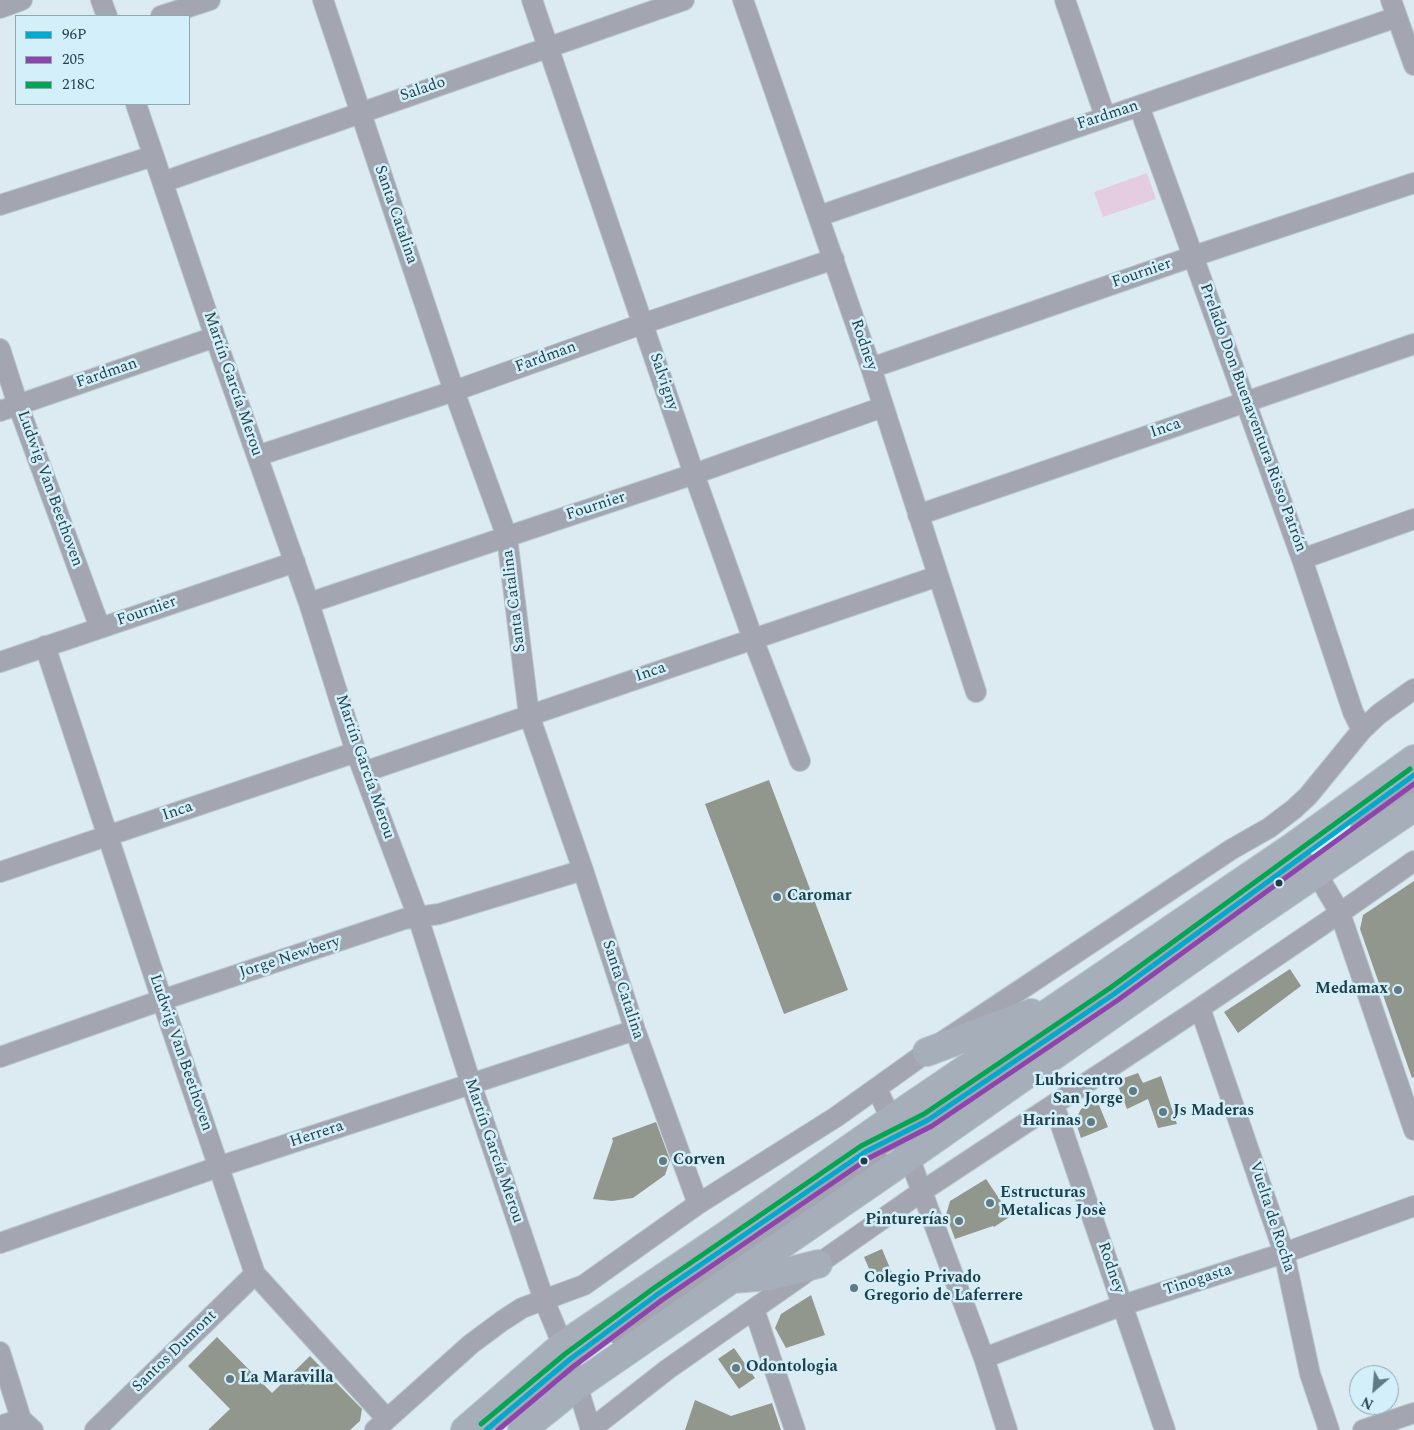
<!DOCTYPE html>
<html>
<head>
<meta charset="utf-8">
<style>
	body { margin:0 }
	#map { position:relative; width:1414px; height:1430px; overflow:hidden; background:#dcebf1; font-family:Spectral,serif }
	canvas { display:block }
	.legend { position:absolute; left:15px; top:15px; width:175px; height:90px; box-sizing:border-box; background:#d3effa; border:1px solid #8ba8b3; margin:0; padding:6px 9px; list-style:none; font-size:15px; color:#1f3e49 }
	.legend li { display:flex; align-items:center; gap:10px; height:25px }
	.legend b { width:25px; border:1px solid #8ba8b3 }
	.north { position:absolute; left:1349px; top:1365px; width:50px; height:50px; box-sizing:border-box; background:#d3effa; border:1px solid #8ba8b3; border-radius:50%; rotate:207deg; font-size:14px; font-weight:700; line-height:20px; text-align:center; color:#1f3e49 }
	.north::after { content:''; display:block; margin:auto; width:18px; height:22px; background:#617b84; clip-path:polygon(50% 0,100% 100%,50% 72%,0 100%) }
</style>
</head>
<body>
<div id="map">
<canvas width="1414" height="1430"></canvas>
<ul class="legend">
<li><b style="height:6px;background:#00a9ce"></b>96P</li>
<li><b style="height:6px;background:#8e44ad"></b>205</li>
<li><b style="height:6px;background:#00a651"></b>218C</li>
</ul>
<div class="north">N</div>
</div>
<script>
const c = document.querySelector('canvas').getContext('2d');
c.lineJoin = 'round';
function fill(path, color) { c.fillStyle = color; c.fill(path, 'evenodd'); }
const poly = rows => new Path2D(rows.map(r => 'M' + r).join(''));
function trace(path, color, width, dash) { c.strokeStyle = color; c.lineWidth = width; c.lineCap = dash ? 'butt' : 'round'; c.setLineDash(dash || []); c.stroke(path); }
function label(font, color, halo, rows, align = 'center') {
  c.font = font + ' Spectral,serif'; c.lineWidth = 5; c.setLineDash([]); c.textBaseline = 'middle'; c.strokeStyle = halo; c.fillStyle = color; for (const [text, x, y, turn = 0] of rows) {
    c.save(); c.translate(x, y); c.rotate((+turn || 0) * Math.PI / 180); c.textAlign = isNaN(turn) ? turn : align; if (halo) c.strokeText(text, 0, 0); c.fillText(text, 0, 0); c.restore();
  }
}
const green = poly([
	[1147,173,1156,199,1103,217,1094,192]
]);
const building = poly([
	[769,780,848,990,784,1014,705,804],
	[1414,881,1414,1077,1412,1078,1360,929,1363,915],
	[1290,969,1301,986,1238,1033,1224,1012],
	[1138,1073,1143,1083,1161,1076,1177,1124,1158,1128,1148,1099,1127,1109,1116,1081],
	[1097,1100,1108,1127,1081,1138,1077,1126,1077,1117,1081,1109],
	[656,1122,670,1160,665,1175,633,1198,612,1201,593,1199,613,1141,612,1138],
	[986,1179,1011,1216,994,1227,993,1226,955,1239,946,1215,950,1201],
	[882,1249,892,1273,874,1280,864,1257],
	[811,1295,825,1335,786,1348,775,1328,781,1314],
	[217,1337,272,1393,310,1356,362,1409,360,1421,350,1430,208,1430,230,1409,188,1366],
	[734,1348,755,1378,739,1389,718,1359],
	[695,1400,731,1416,772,1403,781,1430,685,1430]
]);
const minor = poly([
	[101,0,107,16],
	[323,0,454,391,507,537,529,715,583,870,635,1030,698,1204],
	[532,0,694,474,753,639,800,761],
	[743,0,871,368,976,692],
	[1065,0,1105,116],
	[1391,0,1414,65],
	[0,8,22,0],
	[161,16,210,0],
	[136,104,215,337,309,603,356,752,418,917,471,1084,544,1300,569,1360,591,1430],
	[1139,106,1302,559,1353,712,1362,730],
	[163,182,684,0],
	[0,205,153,156],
	[819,216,1397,17],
	[0,349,18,405,100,628],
	[871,368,1194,256,1414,183],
	[0,411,215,337],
	[257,456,454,391,642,324,834,259],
	[918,515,1414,344],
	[1302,559,1414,519],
	[309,603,694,474,883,407],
	[45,646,162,1000,255,1274,387,1419],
	[0,662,295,562],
	[364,772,938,576],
	[1361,827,1414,789],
	[1308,864,1317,874,1340,913,1414,1130],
	[0,872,356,752],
	[1200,1008,1284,1253,1310,1374,1329,1430],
	[0,1057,162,1000,404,919,439,914,583,870],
	[877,1089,909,1157,984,1358,1007,1430],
	[1054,1105,1165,1430],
	[858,1157,928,1120,1114,994,1301,857],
	[0,1243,218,1167,635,1030],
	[754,1309,795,1430],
	[620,1336,663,1302,877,1156],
	[0,1352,21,1419,33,1430],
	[984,1358,1123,1305,1284,1253,1414,1206],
	[0,1426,21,1419],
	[487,1429,569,1360,629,1316],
	[95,1430,255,1274],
	[375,1430,471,1344,502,1321,522,1308,584,1285,698,1204,836,1117,927,1052,1232,849,1269,828,1294,809,1308,796,1362,730,1379,714,1414,689],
	[590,1430,668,1369,921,1192,1200,1008,1340,913,1414,861],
	[1363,1430,1414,1413]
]);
const highway = poly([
	[927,1052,1031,1013],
	[732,1279,770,1276,818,1264],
	[465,1430,562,1346,725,1236,892,1119,1294,846,1414,759],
	[522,1430,578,1385,909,1157,1220,939,1414,807]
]);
const bus1 = poly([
	[486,1430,569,1360,658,1294,865,1152,928,1120,1114,994,1414,775]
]);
const bus2 = poly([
	[498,1430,574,1366,662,1300,869,1158,932,1126,1118,1000,1414,784]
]);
const bus3 = poly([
	[481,1424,565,1354,654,1288,861,1146,924,1114,1110,988,1410,769]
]);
const markers = [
	[1279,883,4.5,"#1f3e49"],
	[777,897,5,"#617b84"],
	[1398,990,5,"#617b84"],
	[1133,1091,5,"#617b84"],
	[1163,1112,5,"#617b84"],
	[1091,1122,5,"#617b84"],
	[663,1161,5,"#617b84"],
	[864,1161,4.5,"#1f3e49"],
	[990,1203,5,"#617b84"],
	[959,1221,5,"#617b84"],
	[854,1288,5,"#617b84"],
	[736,1368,5,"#617b84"],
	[230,1379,5,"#617b84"]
];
const streetNames = [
	["Salado",423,90,-19],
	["Fardman",1108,116,-18],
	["Santa Catalina",395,215,71],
	["Fournier",1142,274,-19],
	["Rodney",863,345,71],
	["Fardman",546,358,-20],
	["Fardman",107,374,-19],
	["Salvigny",663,382,71],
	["Martín García Merou",232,384,71],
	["Prelado Don Buenaventura Risso Patrón",1252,418,70],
	["Inca",1166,429,-19],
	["Ludwig Van Beethoven",49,489,70],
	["Fournier",596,507,-18],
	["Santa Catalina",515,601,-97],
	["Fournier",147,612,-19],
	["Inca",651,673,-19],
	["Martín García Merou",364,767,71],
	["Inca",178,812,-19],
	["Jorge Newbery",290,958,-18],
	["Santa Catalina",622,990,72],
	["Ludwig Van Beethoven",180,1053,71],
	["Herrera",317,1135,-18],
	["Martín García Merou",493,1151,71],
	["Vuelta de Rocha",1271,1217,72],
	["Rodney",1110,1268,71],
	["Tinogasta",1198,1281,-18],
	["Santos Dumont",175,1352,-44]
];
const poiNames = [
	["Caromar",787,897],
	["Medamax",1388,990,"right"],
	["Lubricentro",1123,1082,"right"],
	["San Jorge",1123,1100,"right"],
	["Js Maderas",1173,1112],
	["Harinas",1081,1122,"right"],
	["Corven",673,1161],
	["Estructuras",1000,1194],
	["Metalicas Josè",1000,1212],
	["Pinturerías",949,1221,"right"],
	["Colegio Privado",864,1279],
	["Gregorio de Laferrere",864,1297],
	["Odontologia",746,1368],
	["La Maravilla",240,1379]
];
fill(green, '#e4cde1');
fill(building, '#92978e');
trace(minor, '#b8c8ce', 22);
trace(highway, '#b8c8ce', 30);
trace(minor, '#a3a6b1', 20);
trace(highway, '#a6aeba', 28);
trace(bus1, '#00a9ce', 5);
trace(bus2, '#8e44ad', 5);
trace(bus3, '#00a651', 5);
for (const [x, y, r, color] of markers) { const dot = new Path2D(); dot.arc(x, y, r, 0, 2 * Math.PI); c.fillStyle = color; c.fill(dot); trace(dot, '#d3effa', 2); }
label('16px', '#1f3e49', '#d3effa', streetNames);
label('bold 16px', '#1f3e49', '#d3effa', poiNames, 'left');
</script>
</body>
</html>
